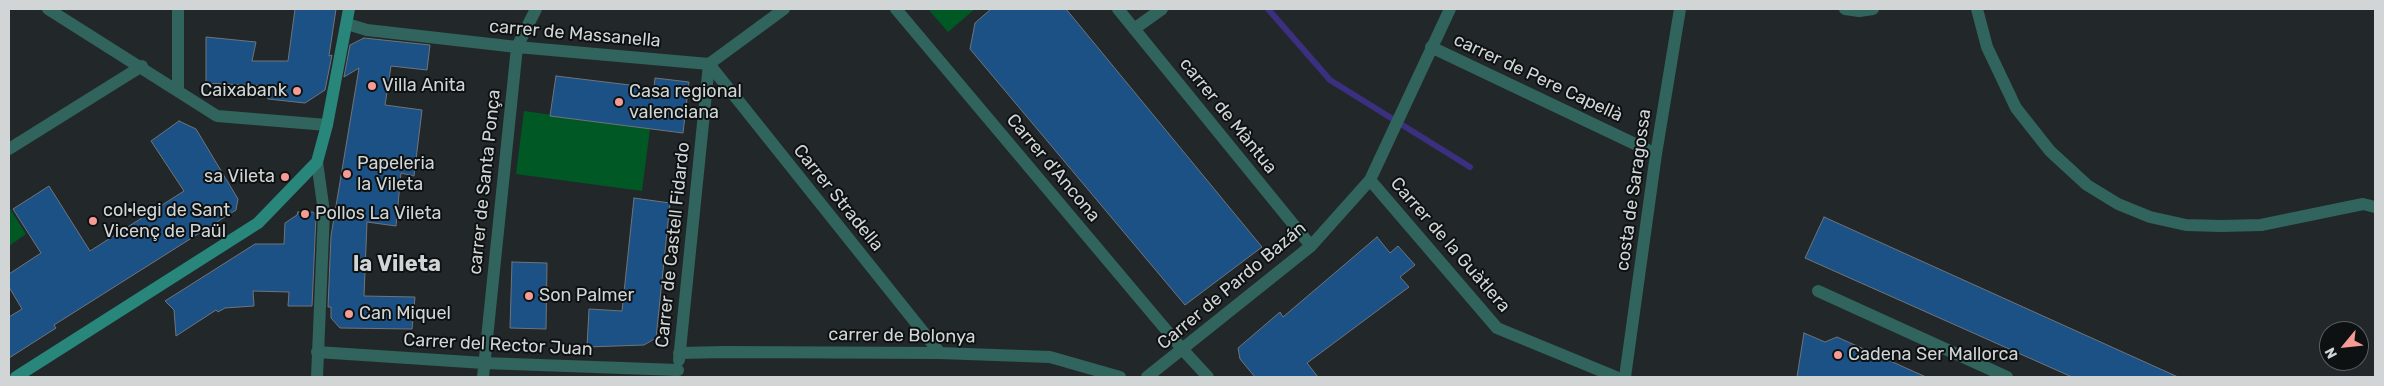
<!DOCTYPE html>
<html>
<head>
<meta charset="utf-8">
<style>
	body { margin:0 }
	#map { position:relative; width:2384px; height:386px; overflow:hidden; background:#22282a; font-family:Rubik,sans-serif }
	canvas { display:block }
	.frame { position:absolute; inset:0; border:10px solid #d1d5d6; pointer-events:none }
	.north { position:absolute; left:2319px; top:321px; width:50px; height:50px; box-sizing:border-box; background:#0e1112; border:1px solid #5c5f60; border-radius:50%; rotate:242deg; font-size:14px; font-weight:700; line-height:20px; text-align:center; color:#d1d5d6 }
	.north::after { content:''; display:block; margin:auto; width:18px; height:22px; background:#f59c94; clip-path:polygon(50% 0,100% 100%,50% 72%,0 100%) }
</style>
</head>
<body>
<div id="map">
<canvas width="2384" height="386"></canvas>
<div class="frame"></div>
<div class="north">N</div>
</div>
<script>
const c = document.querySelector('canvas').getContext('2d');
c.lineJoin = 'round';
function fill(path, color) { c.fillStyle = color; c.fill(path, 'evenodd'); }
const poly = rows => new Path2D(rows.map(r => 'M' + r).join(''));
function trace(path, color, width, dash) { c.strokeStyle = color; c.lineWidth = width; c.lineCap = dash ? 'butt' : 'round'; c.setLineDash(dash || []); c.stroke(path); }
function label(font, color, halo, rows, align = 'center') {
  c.font = font + ' Rubik,sans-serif'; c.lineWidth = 4; c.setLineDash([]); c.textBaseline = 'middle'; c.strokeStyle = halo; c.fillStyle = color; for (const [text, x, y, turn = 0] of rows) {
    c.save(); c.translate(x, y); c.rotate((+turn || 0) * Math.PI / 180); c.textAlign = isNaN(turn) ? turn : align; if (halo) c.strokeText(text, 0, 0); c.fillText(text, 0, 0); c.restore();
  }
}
const green = poly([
	[928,9,975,9,948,32],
	[524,111,650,129,642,191,516,174],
	[9,207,26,234,9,246]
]);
const stream = poly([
	[1268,9,1330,80,1470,167]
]);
const building = poly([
	[295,9,336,9,329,56,332,55,325,90,305,103,268,99,266,86,206,83,206,37,256,42,252,61,288,61,295,9],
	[991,9,1066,9,1262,247,1185,305,970,49,975,23,991,9],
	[364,38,430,45,427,70,391,66,385,105,422,110,414,176,401,173,396,226,367,222,364,296,415,297,412,329,340,328,331,318,331,307,328,307,331,236,359,68,344,77,350,45,364,38],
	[556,76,654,88,655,78,689,82,683,133,550,116,556,76],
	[179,121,196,129,238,199,236,210,54,325,56,328,9,358,9,317,22,309,9,287,9,274,41,253,13,209,49,186,90,251,184,191,151,141,179,121],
	[634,198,670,203,656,338,644,345,587,347,589,309,622,311,634,198],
	[298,212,313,212,316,216,312,306,288,306,289,292,253,291,254,306,225,308,218,312,216,310,176,336,174,310,165,301,255,244,284,244,285,223,297,215,298,212],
	[1824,217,2178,377,2072,377,1805,258,1824,217],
	[1377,237,1390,253,1398,246,1415,265,1400,277,1409,287,1307,363,1318,377,1255,377,1240,359,1238,348,1280,312,1283,317,1377,237],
	[512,262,547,263,546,329,510,328,512,262],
	[1804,333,1825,342,1837,337,1926,377,1797,377,1804,333]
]);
const street = poly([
	[48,9,217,116,327,125],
	[178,9,178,90],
	[896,9,1183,350,1208,377],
	[1118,9,1311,246],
	[1845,9,1859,11,1873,9],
	[1977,9,1987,47,2016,108,2050,151,2087,185,2118,204,2150,217,2186,225,2221,226,2261,225,2363,204,2375,207],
	[347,24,367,30,517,47,709,64,784,9],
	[1134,29,1162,9],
	[1431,47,1656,154],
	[709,64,940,353],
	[9,149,142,66],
	[1370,180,1497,328,1616,377],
	[1818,291,2007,377],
	[317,352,484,363,678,370],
	[679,353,725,352,940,353,1050,357,1120,377],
	[679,360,709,64],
	[317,377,324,212,317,162],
	[483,377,517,47,536,9],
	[1147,377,1311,246,1370,180,1450,9],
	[1625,377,1656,154,1680,9]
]);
const secondary = poly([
	[16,377,258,223,317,162,327,125,349,9]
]);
const markers = [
	[372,86,5,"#f59c94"],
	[297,91,5,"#f59c94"],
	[619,102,5,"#f59c94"],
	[347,174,5,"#f59c94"],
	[285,177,5,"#f59c94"],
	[305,214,5,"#f59c94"],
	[93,221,5,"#f59c94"],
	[529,296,5,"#f59c94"],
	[349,314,5,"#f59c94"],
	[1838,355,5,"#f59c94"]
];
const streetNames = [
	["carrer de Massanella",575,34,5],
	["carrer de Pere Capellà",1538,78,25],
	["carrer de Màntua",1228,116,51],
	["Carrer d'Ancona",1053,168,50],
	["carrer de Santa Ponça",485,182,-84],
	["costa de Saragossa",1634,190,-82],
	["Carrer Stradella",838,198,51],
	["Carrer de Castell Fidardo",673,245,-84],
	["Carrer de la Guàtlera",1450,245,49],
	["Carrer de Pardo Bazán",1232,286,-40],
	["carrer de Bolonya",902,336,1],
	["Carrer del Rector Juan",498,345,3]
];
const poiNames = [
	["Villa Anita",382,86],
	["Caixabank",287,91,"right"],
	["Casa regional",629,92],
	["valenciana",629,113],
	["Papeleria",357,164],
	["la Vileta",357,185],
	["sa Vileta",275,177,"right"],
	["col·legi de Sant",103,211],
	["Vicenç de Paül",103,232],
	["Pollos La Vileta",315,214],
	["Son Palmer",539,296],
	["Can Miquel",359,314],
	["Cadena Ser Mallorca",1848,355]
];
const districtNames = [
	["la Vileta",397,265]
];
fill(green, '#005825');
trace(stream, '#3b2f7f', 6);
fill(building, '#1b5185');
trace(building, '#70747a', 1);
trace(street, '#30645d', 12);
trace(secondary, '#28867b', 12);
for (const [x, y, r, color] of markers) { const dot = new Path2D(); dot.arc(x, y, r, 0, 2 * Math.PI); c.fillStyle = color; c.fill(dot); trace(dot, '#0e1112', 2); }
label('18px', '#d1d5d6', '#0e1112', streetNames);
label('18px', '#d1d5d6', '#0e1112', poiNames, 'left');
label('bold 22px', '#d1d5d6', '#0e1112', districtNames);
</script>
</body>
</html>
